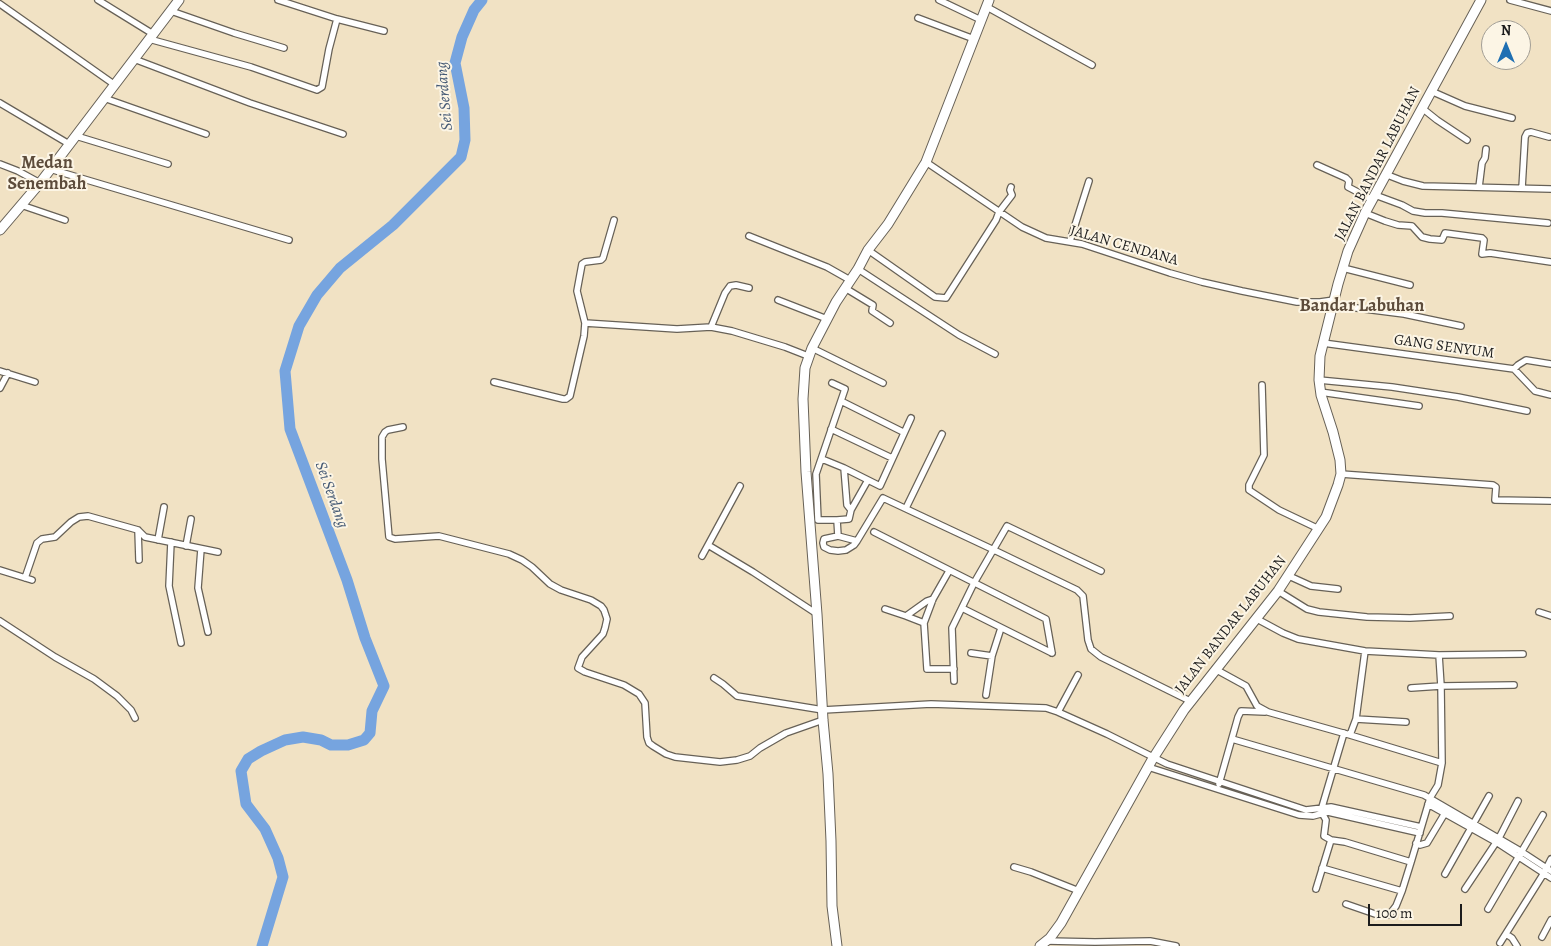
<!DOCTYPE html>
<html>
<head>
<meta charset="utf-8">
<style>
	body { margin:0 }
	#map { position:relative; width:1551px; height:946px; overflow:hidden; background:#f1e2c4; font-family:Alegreya,serif }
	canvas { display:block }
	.north { position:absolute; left:1481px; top:20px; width:50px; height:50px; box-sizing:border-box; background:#fcf5e5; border:1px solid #a29e95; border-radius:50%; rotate:0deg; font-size:14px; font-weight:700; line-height:20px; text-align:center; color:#1c1c1c }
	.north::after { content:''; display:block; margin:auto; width:18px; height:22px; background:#1f6fb2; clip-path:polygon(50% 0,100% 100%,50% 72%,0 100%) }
	.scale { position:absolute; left:1368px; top:904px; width:94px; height:22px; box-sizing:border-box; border:2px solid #1c1c1c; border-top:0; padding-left:6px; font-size:15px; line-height:18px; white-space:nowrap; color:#1c1c1c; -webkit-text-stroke:4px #fcf5e5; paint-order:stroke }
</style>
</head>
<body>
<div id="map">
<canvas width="1551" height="946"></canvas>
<div class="north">N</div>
<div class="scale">100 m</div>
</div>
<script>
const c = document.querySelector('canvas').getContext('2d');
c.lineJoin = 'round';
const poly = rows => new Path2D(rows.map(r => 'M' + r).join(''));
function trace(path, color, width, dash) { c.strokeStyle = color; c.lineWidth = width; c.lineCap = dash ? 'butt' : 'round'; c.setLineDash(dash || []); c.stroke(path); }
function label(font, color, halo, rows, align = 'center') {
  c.font = font + ' Alegreya,serif'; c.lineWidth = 4; c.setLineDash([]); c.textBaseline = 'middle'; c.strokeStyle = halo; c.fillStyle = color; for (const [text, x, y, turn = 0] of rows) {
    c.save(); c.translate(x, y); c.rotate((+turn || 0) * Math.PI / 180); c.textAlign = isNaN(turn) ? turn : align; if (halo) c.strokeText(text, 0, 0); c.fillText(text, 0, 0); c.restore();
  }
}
const river = poly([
	[262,946,283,877,278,858,265,829,246,804,241,771,248,759,261,751,285,740,303,737,321,740,331,745,348,745,364,740,370,733,372,711,384,686,365,638,347,580,290,429,285,371,299,326,317,295,340,268,393,225,461,157,465,140,464,108,455,63,462,37,474,10,482,0]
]);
const street = poly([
	[98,0,153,34],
	[278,0,337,19,384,31],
	[939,0,981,20],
	[1510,0,1551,11],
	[0,4,115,85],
	[987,7,1092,65],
	[171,11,234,33,284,48],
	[918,18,974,39],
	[149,39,251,67,317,90,322,87,329,49,337,19],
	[134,59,250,103,343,134],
	[1431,91,1465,106,1512,118],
	[104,98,206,134],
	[0,103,69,144],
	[1422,108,1437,120,1467,140],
	[76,136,168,164],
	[926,162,1022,227,1046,238,1082,244,1170,273,1202,282,1242,291,1297,302,1320,302,1334,300],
	[0,164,18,171,40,183],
	[1317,165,1346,178,1349,181,1348,187,1373,200],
	[50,169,289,240],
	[1385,174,1403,181,1423,186,1551,189],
	[1479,187,1482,163,1485,158,1486,149],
	[1522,188,1525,137,1527,133,1531,132,1549,137],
	[1375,195,1402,205,1413,211,1425,213,1442,213,1548,223],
	[21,205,65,220],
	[1365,213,1385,221,1398,225,1412,226,1422,237,1430,239,1442,240,1445,233,1482,238,1484,240,1482,254,1490,253,1551,262],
	[749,236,827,267,850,280],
	[1070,241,1089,181],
	[868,250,935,297,946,298,996,220,999,212,1012,195,1010,190,1011,187],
	[1343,268,1410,285],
	[858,269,959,335,995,354],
	[845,288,873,305,872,311,890,323],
	[778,300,827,319],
	[1333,305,1404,314,1461,326],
	[585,323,677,329,711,327,732,331,785,347,808,356],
	[711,327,725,293,730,286,736,285,749,288],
	[1323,343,1514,369,1535,391,1551,395],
	[812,348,883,383],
	[1514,369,1518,365,1526,360,1551,364],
	[0,371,35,382],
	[1319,380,1392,387,1458,397,1527,411],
	[494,382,563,399,566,399,570,396,584,336,585,323,577,291,582,264,585,262,601,260,603,258,614,220],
	[832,383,845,389,816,474,818,520,837,520,838,536],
	[1262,385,1264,455,1249,485,1249,490,1279,510,1319,529],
	[0,388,8,373],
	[1320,392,1419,406],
	[841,401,903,432],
	[403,427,388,430,385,432,382,437,382,459,389,537,395,539,439,536,509,554,522,560,532,567,550,584,561,590,591,600,601,606,604,610,607,619,605,628,603,634,582,657,578,668,585,672,624,685,639,694,645,703,647,737,649,743,653,746,666,754,675,757,720,762,737,760,750,756,760,748,786,733,823,720],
	[831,429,892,458],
	[822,459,844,468,847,505,851,510,849,519,837,520],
	[844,468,868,480,851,510],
	[1341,474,1493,485,1496,487,1495,500,1551,501],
	[868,480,880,486,911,418],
	[740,486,708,545,753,572,817,614],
	[906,508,942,434],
	[138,530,139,560],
	[874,532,1046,619,1052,653],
	[158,540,164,507],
	[857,541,838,536,824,539,823,543,824,547,830,550,838,551,846,550,854,545,857,541,883,498,994,550,1077,590,1083,596,1088,640,1091,649,1101,657,1190,701],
	[171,542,169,586,181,643],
	[186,546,191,519],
	[201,549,198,588,208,632],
	[702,556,708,545],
	[0,570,32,580],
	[949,571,933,599,924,623,927,669,954,669],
	[1289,576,1311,586,1338,589],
	[25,578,37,543,42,539,55,537,71,522,79,517,88,516,138,530,145,537,218,552],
	[1278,591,1307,609,1319,612,1367,617,1410,618,1450,616],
	[962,608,1052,653],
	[885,609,906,616,927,601,933,599],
	[1539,612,1551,616],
	[906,616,924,623],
	[1257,619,1283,633,1298,639,1365,651,1439,655,1523,654],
	[0,621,55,657,94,679,117,696,131,710,135,718],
	[971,653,992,656],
	[1215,669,1246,686,1257,706,1268,712,1350,735,1442,763],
	[714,678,723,684,737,696,823,710,931,704,1046,708,1058,712,1107,734,1167,764,1306,810,1331,807,1421,827],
	[954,681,952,628,974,583,1007,526,1101,571],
	[1411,688,1441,686,1514,685],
	[986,695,992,656,1001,628],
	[1058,712,1078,675],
	[1356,719,1365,651],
	[1350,735,1356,719,1406,722],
	[1232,739,1424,795,1522,852,1551,871],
	[1148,767,1299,815,1313,816,1328,812,1420,833],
	[1219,784,1238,717,1241,711,1265,712],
	[1428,804,1496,842,1551,878],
	[1331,840,1324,836,1326,820,1322,813,1322,807,1344,733],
	[1416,843,1420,845,1427,843,1445,813],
	[1014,867,1031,872,1079,891],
	[1322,868,1402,891,1411,862],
	[1445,874,1489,796],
	[1316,889,1331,840,1345,842,1411,862,1430,798,1438,785,1442,763,1441,686,1439,655],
	[1465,889,1499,838,1518,801],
	[1346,904,1375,914,1389,915,1396,906,1402,891],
	[1488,909,1543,815],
	[1506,934,1512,938,1517,946],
	[1542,937,1551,920],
	[1047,941,1095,942,1150,941,1176,946],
	[1500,943,1544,873,1551,859]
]);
const secondary = poly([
	[0,230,40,183,179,0],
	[837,946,832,906,831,841,828,774,823,720,817,614,806,472,803,399,805,368,812,348,836,302,858,269,868,250,888,224,926,162,989,0],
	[1040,946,1050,938,1061,923,1152,760,1184,710,1278,591,1326,517,1338,485,1341,474,1340,460,1333,432,1321,395,1319,380,1320,356,1338,284,1348,251,1365,213,1481,0]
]);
const streetNames = [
	["JALAN BANDAR LABUHAN",1378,164,-63],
	["JALAN CENDANA",1124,246,16],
	["GANG SENYUM",1444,347,8],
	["JALAN BANDAR LABUHAN",1231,625,-52]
];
const waterNames = [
	["Sei Serdang",445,96,-95],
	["Sei Serdang",331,495,70]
];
const quarterNames = [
	["Medan",47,164],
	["Senembah",47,185],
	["Bandar Labuhan",1362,307]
];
trace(river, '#76a4df', 11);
trace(street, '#676157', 8);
trace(secondary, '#676157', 11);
trace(street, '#fff', 5.5);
trace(secondary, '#fff', 9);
label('15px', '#1c1c1c', '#fcf5e5', streetNames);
label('italic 16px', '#445974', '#fcf5e5', waterNames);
label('bold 18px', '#5d4c3b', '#fcf5e5', quarterNames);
</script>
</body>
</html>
